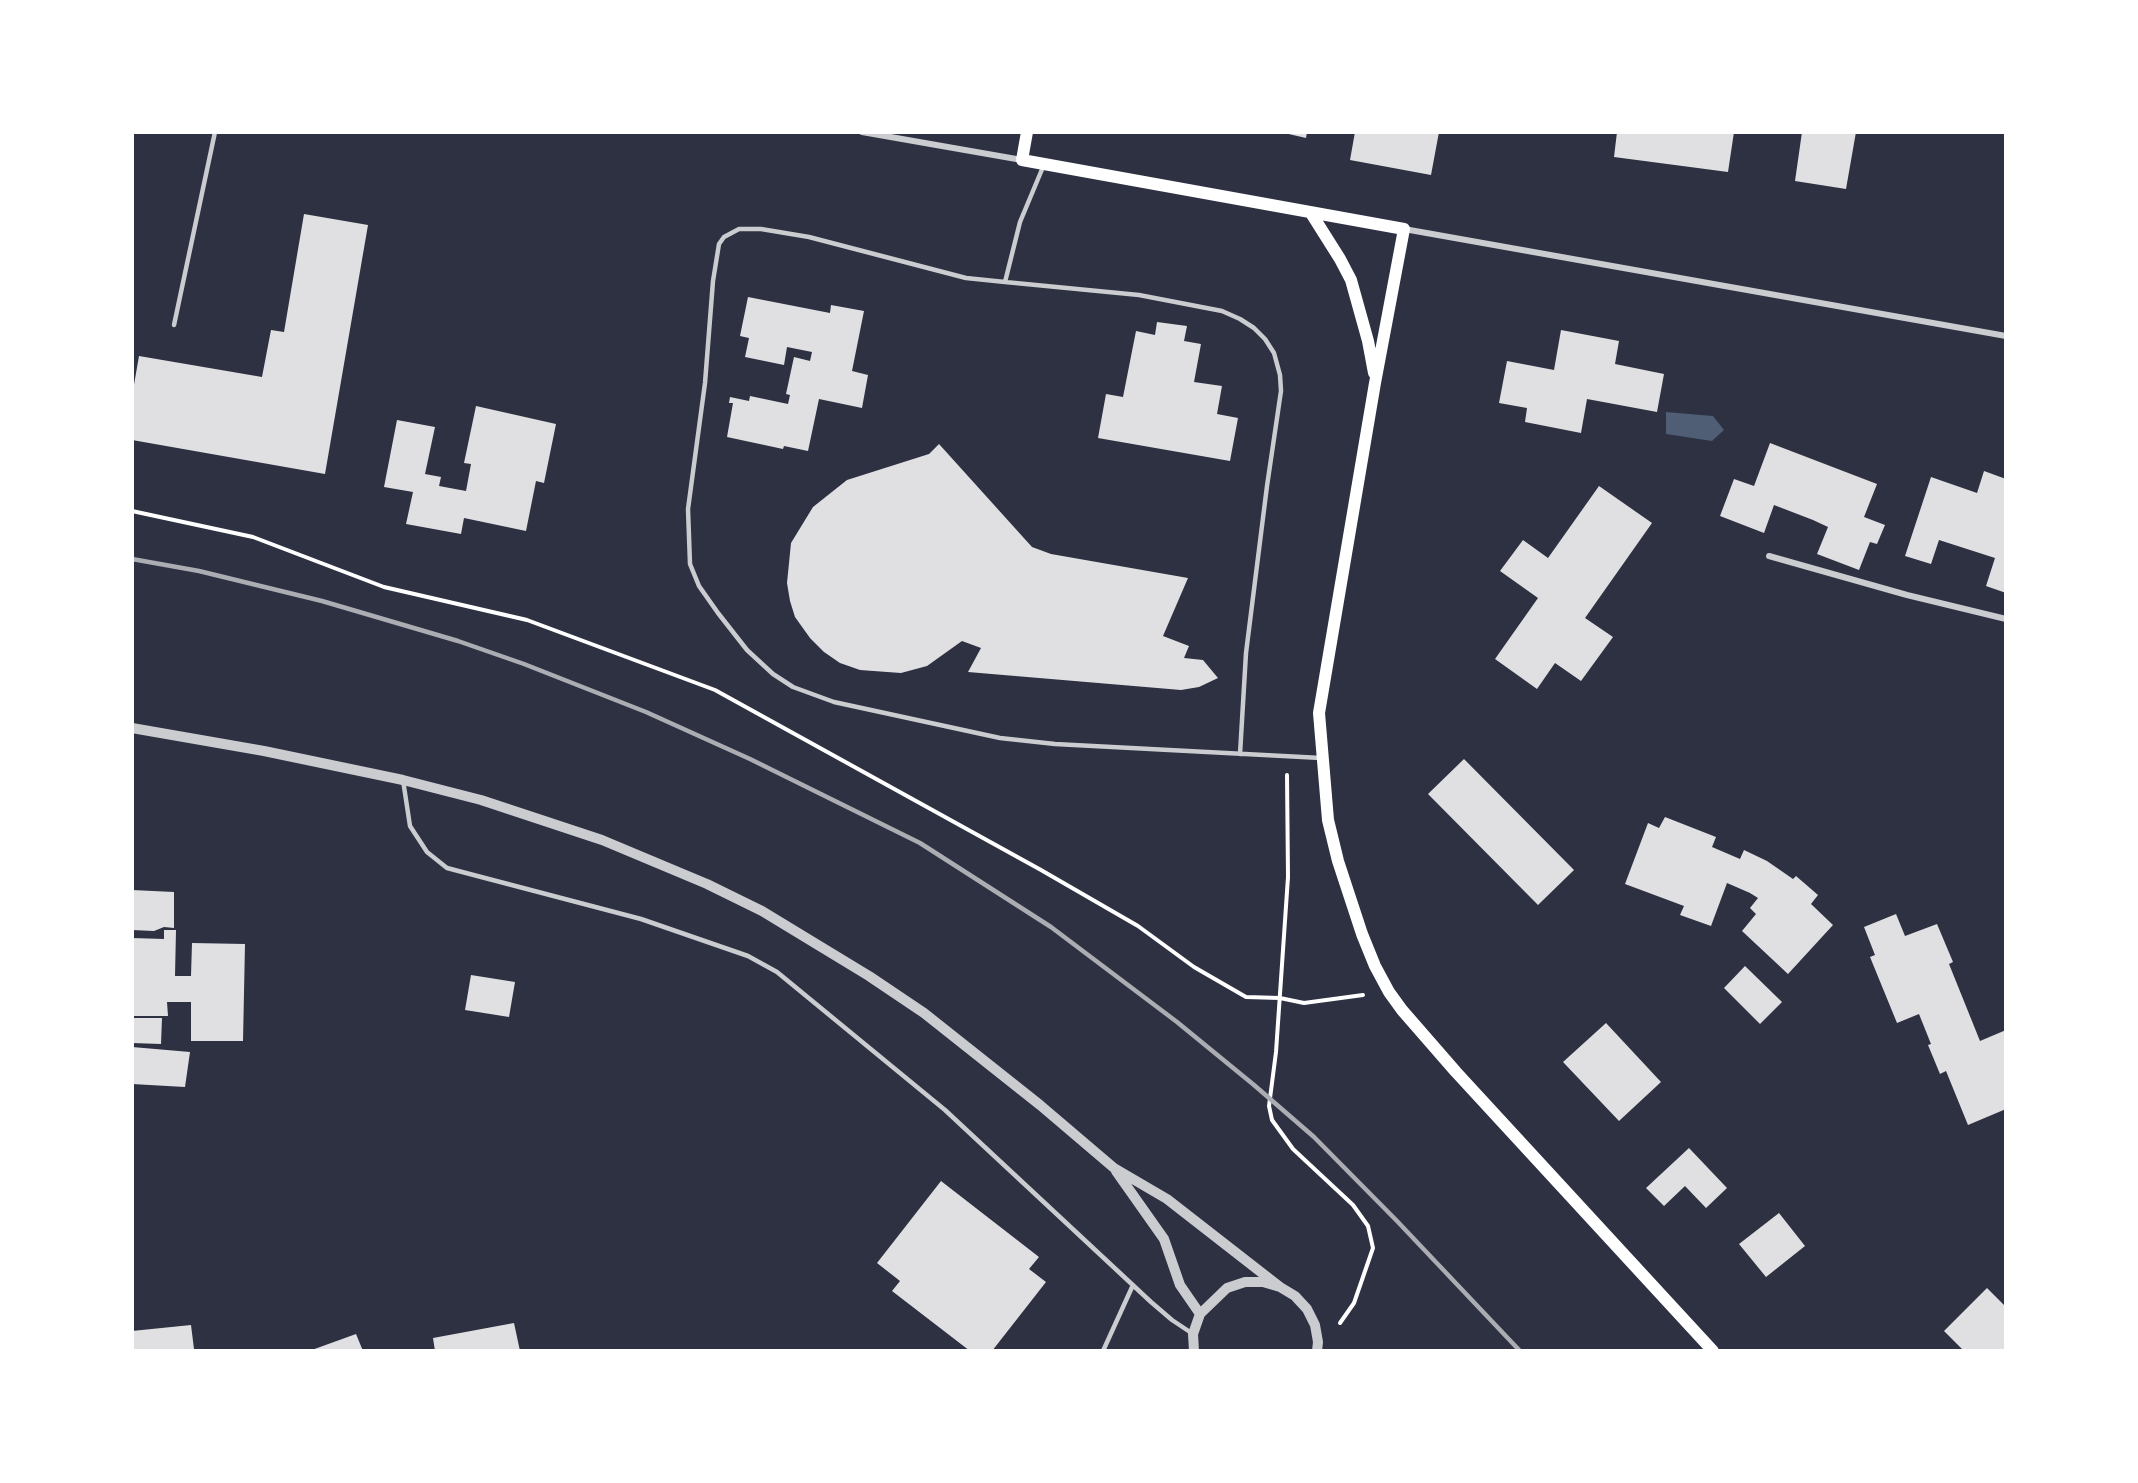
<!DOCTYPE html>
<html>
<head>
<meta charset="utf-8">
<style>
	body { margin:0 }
	#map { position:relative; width:2138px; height:1483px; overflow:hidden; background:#2d3142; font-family:"Space Grotesk",sans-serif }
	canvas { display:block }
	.frame { position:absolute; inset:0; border:134px solid #fff; pointer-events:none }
</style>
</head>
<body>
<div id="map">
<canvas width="2138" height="1483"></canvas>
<div class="frame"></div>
</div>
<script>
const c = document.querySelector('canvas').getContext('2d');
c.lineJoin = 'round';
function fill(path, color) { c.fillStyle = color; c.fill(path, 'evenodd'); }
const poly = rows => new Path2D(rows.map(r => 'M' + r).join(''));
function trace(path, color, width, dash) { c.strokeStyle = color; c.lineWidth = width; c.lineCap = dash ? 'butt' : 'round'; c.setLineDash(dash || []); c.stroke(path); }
const water = poly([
	[1666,412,1713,416,1724,430,1712,441,1666,434]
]);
const building = poly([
	[1280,132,1307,132,1306,138],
	[1355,132,1439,132,1431,175,1350,160],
	[1617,132,1734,132,1728,172,1614,157],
	[1802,132,1856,132,1846,189,1795,181],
	[304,214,368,225,325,474,132,440,132,396,139,356,262,377,271,330,284,332],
	[748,297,830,313,831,305,864,311,852,371,868,375,862,408,819,399,808,451,784,446,783,449,727,437,733,403,729,403,730,397,749,401,750,396,788,404,790,395,786,394,794,357,810,361,812,352,787,347,784,365,745,357,749,338,740,336],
	[1157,322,1187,326,1184,341,1201,344,1194,382,1222,386,1217,414,1238,418,1230,461,1098,438,1106,394,1123,397,1136,331,1155,335],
	[1561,330,1619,341,1615,364,1664,374,1657,412,1587,399,1581,433,1525,422,1527,408,1499,403,1507,361,1554,370],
	[476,406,556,424,544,483,536,481,526,531,464,518,461,534,406,524,413,492,384,487,397,420,435,427,425,474,441,477,439,486,466,491,471,464,464,463],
	[1770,443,1877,484,1864,517,1885,525,1877,544,1870,542,1859,570,1817,554,1828,527,1813,520,1774,505,1764,533,1720,516,1734,479,1754,486],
	[939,444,1032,547,1051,554,1188,578,1163,636,1189,646,1184,658,1203,660,1218,678,1199,687,1181,690,968,672,981,648,962,641,927,666,901,673,860,670,840,663,824,652,810,638,795,617,790,601,787,583,791,543,813,507,847,480,929,454],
	[1984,471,2006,479,2004,499,2006,500,2006,593,1986,586,1995,558,1939,540,1931,564,1905,556,1931,477,1977,493],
	[1599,486,1652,523,1585,618,1613,637,1581,681,1555,663,1537,689,1495,659,1538,598,1500,571,1523,540,1548,558],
	[1464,759,1574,870,1538,905,1428,794],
	[1665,817,1716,837,1712,847,1740,859,1744,850,1767,861,1793,879,1796,876,1818,895,1811,904,1833,925,1788,974,1742,931,1756,914,1750,908,1758,898,1750,893,1727,883,1711,926,1680,915,1684,906,1625,884,1648,823,1659,828],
	[132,890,174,892,174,928,164,927,154,931,132,930],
	[1896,914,1905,936,1937,924,1953,962,1949,964,1980,1041,2006,1030,2006,1109,1968,1125,1946,1071,1940,1074,1928,1045,1931,1044,1919,1014,1897,1023,1870,957,1875,955,1864,927],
	[164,930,176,930,175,976,191,976,192,943,245,944,243,1041,191,1041,191,1002,167,1002,168,1016,132,1016,132,938,164,939],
	[1745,966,1782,1002,1760,1024,1724,988],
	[471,975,515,982,509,1017,465,1010],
	[132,1018,162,1018,161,1044,132,1043],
	[1606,1023,1661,1082,1619,1121,1563,1062],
	[132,1047,190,1052,185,1087,132,1084],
	[1689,1148,1727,1188,1706,1208,1685,1186,1664,1206,1646,1188],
	[941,1181,1039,1257,1029,1269,1046,1282,992,1351,970,1351,892,1291,900,1281,877,1263],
	[1779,1213,1805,1246,1766,1277,1739,1244],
	[1987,1288,2006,1307,2006,1351,1964,1351,1944,1331],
	[514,1323,520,1351,435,1351,433,1338],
	[191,1325,194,1349,185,1351,132,1351,132,1331],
	[356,1334,363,1351,309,1351]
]);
const path = poly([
	[132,511,253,537,384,587,527,620,715,690,1041,870,1138,926,1194,967,1246,997,1280,998,1304,1003,1363,995],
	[1287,775,1288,877,1276,1052,1269,1106,1272,1120,1293,1149,1353,1205,1368,1226,1373,1248,1354,1303,1340,1323]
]);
const service = poly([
	[1043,167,1020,222,1005,282,966,278,809,237,761,229,739,229,724,237,719,244,713,281,705,383,688,509,690,564,699,586,718,613,747,650,773,674,793,687,834,702,1000,738,1055,744,1321,758],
	[1005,282,1139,295,1222,311,1240,319,1254,328,1265,339,1274,353,1280,375,1281,391,1267,486,1246,653,1240,754],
	[174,325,215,132],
	[403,780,410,826,427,852,447,868,641,919,748,956,777,972,945,1110,1151,1302,1172,1320,1193,1334],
	[1103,1351,1133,1285]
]);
const minor = poly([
	[862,132,1022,160],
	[1404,229,2006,336],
	[1769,556,1907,595,2006,619]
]);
const tertiary = poly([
	[132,728,264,751,403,780,481,800,602,840,707,884,762,911,869,976,924,1013,1040,1105,1114,1168,1167,1199,1280,1287],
	[1116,1171,1164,1239,1180,1285,1200,1314],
	[1194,1351,1193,1334,1200,1314,1227,1288,1245,1282,1263,1282,1280,1287,1295,1296,1307,1309,1315,1325,1318,1342,1317,1351]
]);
const secondary = poly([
	[1027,132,1022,160,1404,229,1375,383,1319,713,1328,820,1338,861,1362,934,1375,966,1389,992,1402,1010,1456,1072,1713,1351],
	[1311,213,1340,259,1351,280,1368,341,1374,373]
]);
const rail = poly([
	[132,559,199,571,322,601,458,641,524,664,646,712,750,759,920,843,1051,927,1177,1022,1254,1085,1314,1137,1397,1221,1520,1351]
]);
fill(water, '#4f5d75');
fill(building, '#e0e0e3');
trace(path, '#fff', 4);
trace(service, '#caccd0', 4.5);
trace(minor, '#caccd0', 6);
trace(tertiary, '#caccd0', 10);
trace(secondary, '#fff', 12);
trace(rail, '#abadb3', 4.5);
</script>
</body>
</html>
